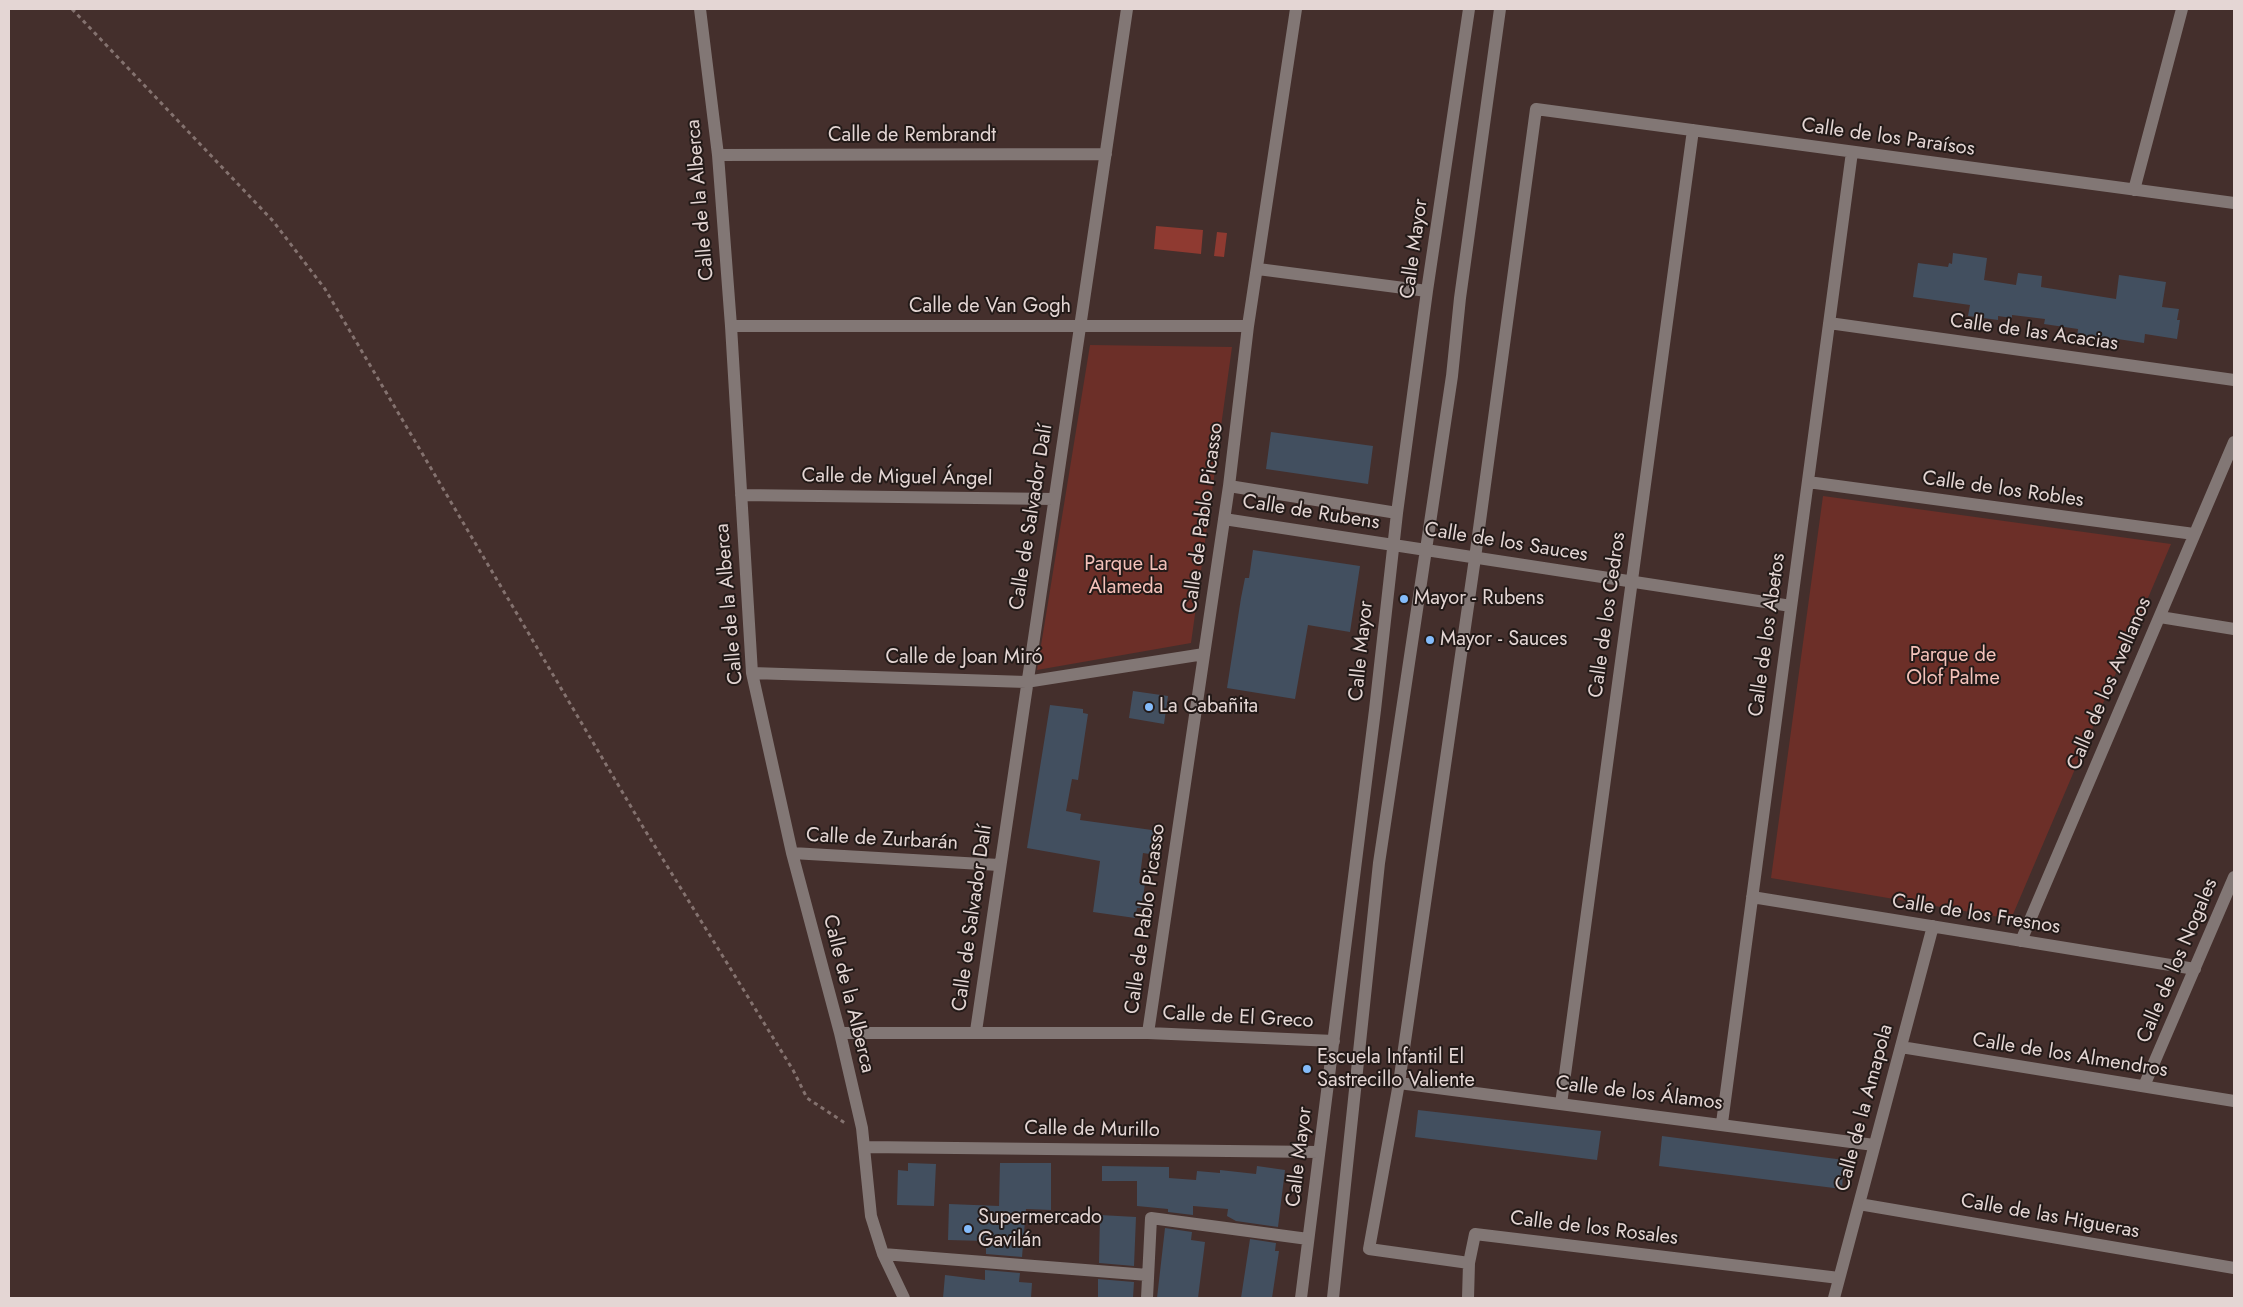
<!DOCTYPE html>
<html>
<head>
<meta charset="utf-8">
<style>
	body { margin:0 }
	#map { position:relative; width:2243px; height:1307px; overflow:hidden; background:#442f2c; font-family:Jost,sans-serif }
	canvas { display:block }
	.frame { position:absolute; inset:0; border:10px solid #e4d6d4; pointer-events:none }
</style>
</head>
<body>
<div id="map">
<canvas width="2243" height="1307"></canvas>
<div class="frame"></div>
</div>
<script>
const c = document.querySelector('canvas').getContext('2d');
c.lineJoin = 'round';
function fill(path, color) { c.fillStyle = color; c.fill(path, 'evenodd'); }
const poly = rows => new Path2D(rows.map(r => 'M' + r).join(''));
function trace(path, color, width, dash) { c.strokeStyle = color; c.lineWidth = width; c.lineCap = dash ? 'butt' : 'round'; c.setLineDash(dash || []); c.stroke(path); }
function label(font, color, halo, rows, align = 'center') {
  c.font = font + ' Jost,sans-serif'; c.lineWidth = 4; c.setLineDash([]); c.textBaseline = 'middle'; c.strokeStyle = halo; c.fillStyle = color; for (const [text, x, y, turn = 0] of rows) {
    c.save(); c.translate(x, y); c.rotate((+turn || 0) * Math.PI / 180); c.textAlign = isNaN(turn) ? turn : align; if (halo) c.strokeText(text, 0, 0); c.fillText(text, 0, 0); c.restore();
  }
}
const green = poly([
	[1090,345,1232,347,1191,643,1037,670],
	[1823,496,2171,544,2011,919,1771,878]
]);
const water = poly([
	[1156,226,1203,230,1201,254,1154,249],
	[1217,232,1227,233,1224,257,1214,256]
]);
const building = poly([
	[1953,253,1987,258,1984,280,2016,285,2018,273,2042,276,2041,287,2116,299,2119,275,2166,282,2162,307,2179,309,2177,320,2180,320,2177,339,2145,334,2144,343,2111,338,2110,342,2077,338,2078,329,2044,324,2045,319,2012,315,2012,318,1998,316,1998,320,1968,316,1970,305,1913,297,1918,263,1948,267,1949,263,1952,264],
	[1271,432,1373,446,1368,484,1266,469],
	[1253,550,1360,566,1350,632,1308,625,1295,699,1227,688,1241,598,1245,578,1249,578],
	[1133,691,1168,696,1164,724,1129,718],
	[1050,705,1083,709,1083,713,1088,714,1078,780,1072,779,1066,811,1081,814,1080,820,1159,831,1156,855,1143,853,1139,883,1145,884,1141,908,1137,908,1135,918,1093,912,1100,861,1027,848],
	[1418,1110,1601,1131,1597,1160,1415,1137],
	[1662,1136,1844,1160,1842,1189,1659,1166],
	[908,1163,936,1164,934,1206,897,1205,898,1170,908,1171],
	[1000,1163,1051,1163,1051,1210,1026,1209,1022,1257,986,1254,986,1241,948,1240,949,1204,999,1206],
	[1102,1166,1169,1167,1169,1178,1196,1180,1197,1171,1220,1173,1220,1170,1256,1174,1257,1166,1285,1170,1278,1227,1236,1221,1227,1216,1228,1209,1193,1206,1193,1215,1168,1212,1168,1209,1137,1206,1137,1181,1102,1181],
	[1100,1215,1136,1217,1134,1266,1099,1263],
	[1165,1228,1192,1232,1191,1240,1205,1242,1198,1298,1157,1298],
	[1250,1239,1276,1243,1275,1251,1279,1251,1272,1298,1241,1298],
	[985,1270,1020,1273,1019,1282,1032,1283,1031,1298,943,1298,945,1275,985,1280],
	[1098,1279,1134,1282,1133,1298,1098,1298]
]);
const path = poly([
	[72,9,273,221,325,289,643,827,793,1070,807,1098,845,1123]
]);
const minor = poly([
	[700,9,718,155,731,326,752,673,792,853,840,1033,862,1128,871,1216,883,1254,904,1298],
	[718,155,1106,154],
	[2134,190,2182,9],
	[1258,269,1427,291],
	[1829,323,2234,380],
	[731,326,1248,326],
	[1808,482,2194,534],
	[1229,486,1397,513],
	[741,495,1054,499],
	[1224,519,1791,606],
	[2160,617,2234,629],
	[752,673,1026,682,1204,654],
	[792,853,999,865],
	[1752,897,2195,969],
	[2021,941,2234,442],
	[976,1031,1127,9],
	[840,1033,1148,1033,1334,1041],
	[1148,1033,1229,486,1248,326,1296,9],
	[1901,1047,2234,1101],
	[1399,1083,1874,1145],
	[2144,1086,2234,877],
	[1561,1104,1693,130],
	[1722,1123,1852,152],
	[865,1147,1319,1152],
	[1859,1204,2234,1268],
	[883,1254,1148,1275],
	[1839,1278,1475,1234,1469,1263,1369,1249,1399,1083,1475,558,1536,109,2234,203],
	[1147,1298,1151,1218,1308,1239],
	[1301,1298,1375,710,1397,513,1427,291,1469,9],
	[1333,1298,1379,863,1452,376,1460,298,1500,9],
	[1468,1298,1469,1263],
	[1834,1298,1933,926]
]);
const markers = [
	[1404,599,5,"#84bcfb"],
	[1430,640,5,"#84bcfb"],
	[1149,707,5,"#84bcfb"],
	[1307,1069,5,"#84bcfb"],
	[968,1229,5,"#84bcfb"]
];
const streetNames = [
	["Calle de Rembrandt",912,136],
	["Calle de los Paraísos",1888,138,8],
	["Calle de la Alberca",701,200,-95],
	["Calle Mayor",1415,249,-82],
	["Calle de Van Gogh",990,307],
	["Calle de las Acacias",2034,333,8],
	["Calle de Miguel Ángel",897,478,1],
	["Calle de los Robles",2003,490,8],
	["Calle de Rubens",1311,513,9],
	["Calle de Salvador Dalí",1032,517,-81],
	["Calle de Pablo Picasso",1204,518,-82],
	["Calle de los Sauces",1506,543,9],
	["Calle de la Alberca",730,604,-95],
	["Calle de los Cedros",1608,615,-82],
	["Calle de los Abetos",1768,635,-82],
	["Calle Mayor",1362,651,-84],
	["Calle de Joan Miró",964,658],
	["Calle de los Avellanos",2110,684,-67],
	["Calle de Zurbarán",882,840,3],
	["Calle de los Fresnos",1976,915,9],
	["Calle de Salvador Dalí",973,918,-82],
	["Calle de Pablo Picasso",1146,919,-82],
	["Calle de los Nogales",2178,961,-67],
	["Calle de la Alberca",848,994,76],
	["Calle de El Greco",1238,1018,3],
	["Calle de los Almendros",2070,1056,9],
	["Calle de los Álamos",1639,1094,7],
	["Calle de la Amapola",1865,1108,-75],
	["Calle de Murillo",1092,1130,1],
	["Calle Mayor",1300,1157,-83],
	["Calle de las Higueras",2050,1217,10],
	["Calle de los Rosales",1594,1229,7]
];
const parkNames = [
	["Parque La",1126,565],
	["Alameda",1126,588],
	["Parque de",1953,656],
	["Olof Palme",1953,679]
];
const poiNames = [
	["Mayor - Rubens",1414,599],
	["Mayor - Sauces",1440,640],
	["La Cabañita",1159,707],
	["Escuela Infantil El",1317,1058],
	["Sastrecillo Valiente",1317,1081],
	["Supermercado",978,1218],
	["Gavilán",978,1241]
];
fill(green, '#6c2f28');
fill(water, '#8f3a31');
fill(building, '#424f5f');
trace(path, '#84726f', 3, [4, 4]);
trace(minor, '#827775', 12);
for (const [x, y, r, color] of markers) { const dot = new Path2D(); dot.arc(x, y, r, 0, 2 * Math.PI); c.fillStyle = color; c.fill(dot); trace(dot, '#231a18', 2); }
label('20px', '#e4d6d4', '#231a18', streetNames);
label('20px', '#f4c2ba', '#231a18', parkNames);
label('20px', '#e4d6d4', '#231a18', poiNames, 'left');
</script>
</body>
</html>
